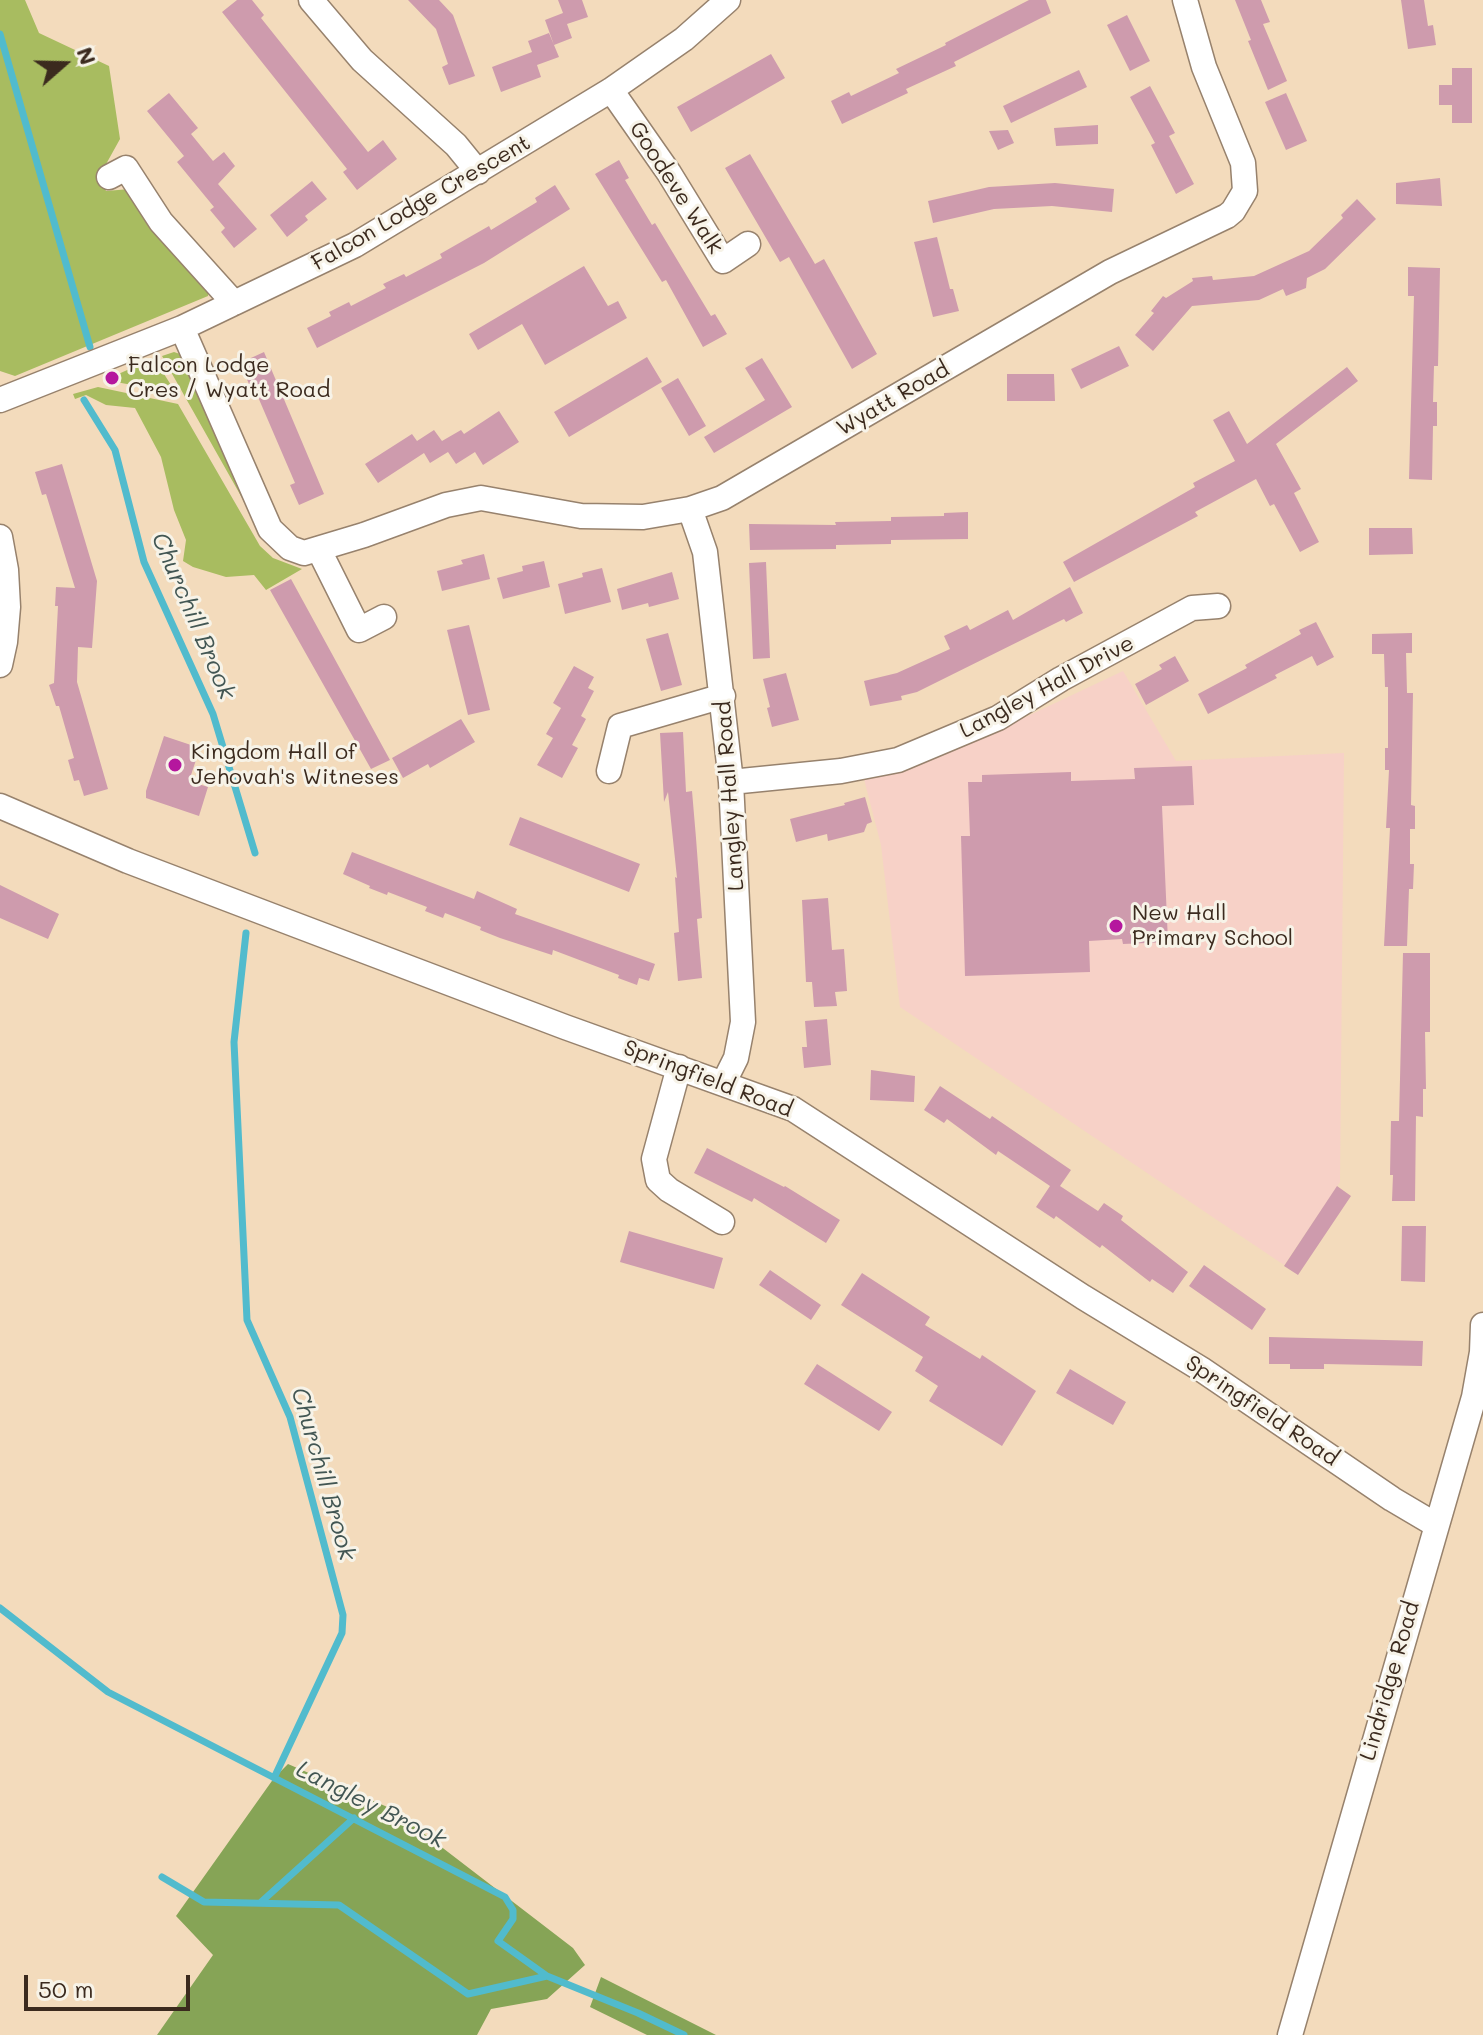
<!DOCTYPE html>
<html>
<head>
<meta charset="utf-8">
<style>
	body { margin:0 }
	#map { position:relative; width:1483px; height:2035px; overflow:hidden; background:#f3dbbc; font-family:Mali,sans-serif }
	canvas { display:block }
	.north { position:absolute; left:24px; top:24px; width:80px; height:80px; -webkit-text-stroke:6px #f7f3e8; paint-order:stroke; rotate:70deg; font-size:22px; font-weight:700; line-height:32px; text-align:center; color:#3b2a1e }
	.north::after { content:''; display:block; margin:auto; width:28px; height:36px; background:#3b2a1e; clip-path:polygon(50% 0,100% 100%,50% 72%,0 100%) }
	.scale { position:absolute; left:24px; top:1975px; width:166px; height:36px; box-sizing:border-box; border:4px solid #3b2a1e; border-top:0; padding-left:10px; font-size:24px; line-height:28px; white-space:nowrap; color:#3b2a1e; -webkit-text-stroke:6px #f7f3e8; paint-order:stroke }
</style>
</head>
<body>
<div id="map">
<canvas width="1483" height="2035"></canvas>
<div class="north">N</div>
<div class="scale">50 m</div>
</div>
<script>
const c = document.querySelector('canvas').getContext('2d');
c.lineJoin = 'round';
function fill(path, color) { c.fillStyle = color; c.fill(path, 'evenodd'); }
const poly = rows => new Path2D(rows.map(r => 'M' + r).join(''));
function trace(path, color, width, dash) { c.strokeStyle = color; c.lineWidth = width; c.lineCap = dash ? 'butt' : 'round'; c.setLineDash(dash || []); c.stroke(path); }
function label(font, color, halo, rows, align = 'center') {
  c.font = font + ' Mali,sans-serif'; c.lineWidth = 6; c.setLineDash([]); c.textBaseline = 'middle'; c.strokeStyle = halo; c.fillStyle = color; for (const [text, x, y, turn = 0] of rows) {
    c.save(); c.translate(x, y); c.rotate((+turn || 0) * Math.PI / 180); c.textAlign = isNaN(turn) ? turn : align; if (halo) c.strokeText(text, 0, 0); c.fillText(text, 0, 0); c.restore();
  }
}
const built = poly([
	[1123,671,1176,761,1344,753,1340,1182,1284,1265,900,1007,881,845,864,779,916,765,960,748]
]);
const green = poly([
	[0,0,25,0,39,33,109,66,120,139,100,175,106,191,130,189,209,286,208,296,15,376,0,371],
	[174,352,180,354,189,363,249,505,246,505,162,356],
	[154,358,176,393,105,380],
	[98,387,178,404,260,546,273,558,302,569,266,590,254,575,226,577,193,567,183,561,186,540,174,510,161,457,135,408,106,405,86,395,75,399,73,394]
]);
const forest = poly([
	[288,1764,392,1809,573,1948,585,1965,547,1999,491,2009,477,2035,157,2035,213,1955,176,1916,274,1778],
	[601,1977,716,2035,647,2035,590,2007]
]);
const stream = poly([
	[0,34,90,347],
	[84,400,115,450,144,562,213,714,255,853],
	[246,933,234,1042,247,1320,290,1417,343,1615,342,1633,274,1778],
	[0,1608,108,1692,505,1897,513,1910,513,1919,498,1941,547,1976,638,2013,684,2035],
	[162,1877,204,1902,339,1905,468,1994,547,1976],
	[260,1903,354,1818]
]);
const building = poly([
	[237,0,252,0,264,15,261,18,368,152,383,140,397,159,357,190,343,172,347,169,222,12],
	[408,0,439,0,453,15,475,76,449,85,442,67,448,64,436,29],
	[558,0,582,0,588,17,567,24,572,38,554,45,545,20,563,13],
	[1029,0,1046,0,1051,13,954,62,956,66,906,89,908,93,842,124,831,101,849,92,851,96,899,73,896,69,946,45,945,43],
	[1235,0,1261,0,1270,22,1263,24,1287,81,1268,90,1248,41,1251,40],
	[1401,0,1424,0,1428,26,1433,25,1436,45,1408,49],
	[1127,15,1150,61,1130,71,1107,25],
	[549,33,559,57,537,65,541,77,501,92,492,67,532,52,528,41],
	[771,54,785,78,691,132,677,107],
	[1452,68,1472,68,1472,123,1452,123,1452,105,1439,105,1439,85,1452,85],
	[1079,70,1087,87,1011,123,1003,106],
	[1150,86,1175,133,1169,136,1194,184,1176,194,1151,145,1155,143,1130,97],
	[169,93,198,128,191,134,213,161,224,152,235,166,218,184,257,229,234,248,221,232,225,228,210,210,214,207,177,162,184,156,147,111],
	[1286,93,1307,141,1286,150,1265,102],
	[1098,125,1098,144,1056,146,1054,128],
	[1008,130,1014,143,998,150,989,131],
	[750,154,815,264,824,259,877,354,852,369,789,257,780,262,725,168],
	[619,160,629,178,625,180,652,225,655,223,711,316,715,314,727,334,703,347,666,280,662,282,595,174],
	[1440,178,1442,206,1396,204,1396,183],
	[312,181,327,199,305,216,308,220,287,237,270,215],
	[1055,183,1114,189,1112,212,1052,206,994,209,933,223,928,201,989,187],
	[555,185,570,209,484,263,317,348,307,328,331,316,329,312,349,302,351,306,386,288,383,284,404,274,406,277,442,258,440,254,489,226,491,230,537,202,535,198],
	[1357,199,1376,219,1325,269,1307,278,1306,288,1286,296,1283,289,1259,300,1192,306,1153,351,1135,335,1154,313,1151,311,1163,296,1166,298,1193,281,1192,278,1212,276,1213,280,1254,276,1309,251,1343,218,1341,215],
	[937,237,950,289,953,289,959,311,933,317,914,242],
	[584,266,608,306,618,301,627,318,545,365,522,324,478,350,469,334],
	[1408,267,1440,268,1438,366,1434,366,1433,402,1437,402,1437,426,1433,426,1432,480,1409,479,1414,296,1408,296],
	[1119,346,1129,366,1081,389,1071,369],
	[264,352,324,494,299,505,290,485,295,483,252,383,249,384,240,363],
	[647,357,662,382,569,437,554,412],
	[762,358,792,407,714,453,704,437,765,400,745,368],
	[1347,367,1358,381,1276,444,1301,489,1294,493,1319,542,1300,552,1274,504,1270,506,1256,479,1195,512,1198,516,1074,582,1063,562,1195,487,1193,483,1235,461,1213,420,1229,411,1247,444],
	[1007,374,1054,374,1055,401,1007,401],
	[678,378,706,426,689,436,661,388],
	[499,411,519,442,483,465,475,452,456,464,448,452,430,463,424,453,378,483,365,464,412,434,417,441,434,430,442,441,461,430,464,434],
	[62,464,97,581,92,648,78,647,77,682,108,789,84,796,79,780,74,781,68,760,74,758,59,706,56,706,49,685,54,683,58,606,55,606,56,587,75,588,46,494,42,495,35,472],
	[968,512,968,539,891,540,891,544,836,545,836,549,750,550,749,524,836,525,835,522,891,521,891,517,944,516,944,513],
	[1369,528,1412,528,1413,554,1369,555],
	[484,554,490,579,442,591,437,571,463,564,461,560],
	[544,561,550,587,503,599,497,578,523,571,522,566],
	[766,562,770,658,753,659,749,563],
	[602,568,611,602,565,614,558,584,583,577,582,573],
	[672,572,679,599,649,607,648,603,622,610,617,589],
	[291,579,390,760,371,769,270,590],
	[1070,587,1083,613,1066,622,1064,619,917,692,901,696,902,700,870,706,864,681,897,673,950,649,944,636,967,625,970,630,1008,610,1013,620],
	[1316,622,1334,657,1317,666,1312,656,1275,675,1277,678,1208,714,1198,694,1247,668,1245,665,1301,634,1299,630],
	[469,625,490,710,468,715,447,630],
	[668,633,682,685,661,691,646,639],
	[1412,633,1412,653,1406,653,1407,693,1413,693,1411,805,1415,806,1415,829,1410,829,1410,864,1414,864,1413,889,1409,889,1407,946,1384,946,1390,828,1386,828,1389,770,1385,770,1385,748,1388,748,1388,687,1385,687,1384,654,1372,654,1372,634],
	[1175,656,1189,681,1146,705,1135,684,1162,669,1159,665],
	[574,666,594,677,588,688,594,691,581,716,586,719,572,745,578,748,562,778,537,765,553,738,546,734,561,708,553,703],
	[786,673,799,720,772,727,767,708,770,707,763,679],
	[461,719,475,742,430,768,428,764,403,778,392,758],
	[683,732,686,792,692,791,696,838,702,918,697,919,702,978,678,981,674,933,679,932,675,877,677,878,668,792,664,802,660,733],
	[164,736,200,748,189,781,208,787,199,816,146,798,146,791],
	[1192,766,1194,805,1162,806,1168,942,1123,944,1122,939,1089,941,1090,972,965,976,961,836,970,836,968,782,982,782,982,775,1071,772,1071,781,1135,779,1134,768],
	[865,797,872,822,867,824,864,832,828,841,827,834,796,842,790,819,845,805,844,803],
	[520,817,640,864,629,892,509,845],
	[352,852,474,899,477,891,517,909,515,914,655,964,649,981,639,978,637,985,618,978,619,975,553,950,552,955,500,938,480,930,481,927,445,913,443,918,425,911,427,907,388,892,387,895,369,888,370,886,343,874],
	[0,885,59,914,48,939,0,918],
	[828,898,832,950,844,949,847,991,835,992,837,1006,814,1007,812,982,806,982,802,900],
	[1403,953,1430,953,1430,1032,1425,1032,1426,1089,1423,1089,1423,1117,1416,1116,1415,1201,1392,1201,1393,1175,1390,1175,1391,1121,1399,1121],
	[827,1019,831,1065,804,1068,802,1047,807,1047,805,1021],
	[871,1070,915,1076,914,1102,870,1100],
	[940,1086,990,1119,992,1116,1071,1170,1060,1186,1098,1211,1104,1203,1123,1216,1121,1220,1188,1272,1173,1293,1152,1279,1150,1282,1102,1245,1100,1248,1056,1216,1054,1219,1036,1207,1050,1186,998,1151,996,1155,947,1119,944,1123,924,1110],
	[707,1148,784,1187,785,1186,840,1220,826,1243,754,1198,752,1202,694,1173],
	[1337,1186,1351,1196,1298,1275,1284,1266],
	[1402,1226,1426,1226,1425,1282,1401,1281],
	[629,1231,723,1258,714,1289,620,1262],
	[1204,1265,1266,1309,1252,1330,1189,1286],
	[770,1270,821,1305,811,1320,759,1285],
	[862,1273,930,1317,925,1325,980,1359,982,1355,1036,1391,1002,1446,929,1401,938,1386,915,1371,923,1357,841,1305],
	[1269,1337,1423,1341,1422,1366,1324,1364,1324,1369,1290,1369,1290,1364,1269,1364],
	[817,1364,892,1412,879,1431,804,1384],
	[1070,1369,1126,1402,1113,1425,1056,1393]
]);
const minor = poly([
	[311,0,362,60,456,145,478,172],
	[611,90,669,173,723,261,748,244],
	[109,177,126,168,161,222,234,303],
	[182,328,270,529,290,548,304,553,364,535,446,505,481,498,581,516,643,517,690,509,722,498,1110,272,1227,216,1233,211,1245,191,1243,163,1204,67,1185,0],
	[0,400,182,328,355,245,611,90,684,39,728,0],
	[690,509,705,552,731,782,743,1022,736,1058,724,1082],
	[0,537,6,570,8,607,5,642,0,665],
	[319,550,359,630,384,617],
	[609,771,620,726,723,696],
	[731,782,841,771,898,760,998,718,1061,679,1192,608,1218,606],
	[0,806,128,861,296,925,565,1027,793,1109,1083,1297,1201,1369,1392,1499,1436,1525],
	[679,1067,654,1159,658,1180,669,1190,722,1222],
	[1290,2035,1474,1397,1482,1352,1483,1325]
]);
const markers = [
	[112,378,8,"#b5179e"],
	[175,765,8,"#b5179e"],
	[1116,926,8,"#b5179e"]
];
const streetNames = [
	["Goodeve Walk",676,188,57],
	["Falcon Lodge Crescent",421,203,-30],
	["Wyatt Road",893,399,-30],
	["Langley Hall Drive",1047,687,-28],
	["Langley Hall Road",730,796,-94],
	["Springfield Road",708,1079,21],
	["Springfield Road",1262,1411,34],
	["Lindridge Road",1390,1681,-74]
];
const poiNames = [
	["Falcon Lodge",128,365],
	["Cres / Wyatt Road",128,390],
	["Kingdom Hall of",191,752],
	["Jehovah's Witneses",191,777],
	["New Hall",1132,913],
	["Primary School",1132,938]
];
const waterNames = [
	["Churchill Brook",193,616,67],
	["Churchill Brook",323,1474,74],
	["Langley Brook",371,1805,27]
];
fill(built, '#f7d1c7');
fill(green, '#a8bc60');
fill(forest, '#86a456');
trace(stream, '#51bbcd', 7);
fill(building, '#ce9bad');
trace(minor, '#97826d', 27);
trace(minor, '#fff', 24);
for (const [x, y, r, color] of markers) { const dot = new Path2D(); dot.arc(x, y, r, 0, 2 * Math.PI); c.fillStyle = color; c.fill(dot); trace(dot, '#f7f3e8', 3); }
label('22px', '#3b2a1e', '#f7f3e8', streetNames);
label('22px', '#3b2a1e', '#f7f3e8', poiNames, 'left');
label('italic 24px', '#425653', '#f7f3e8', waterNames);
</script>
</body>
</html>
